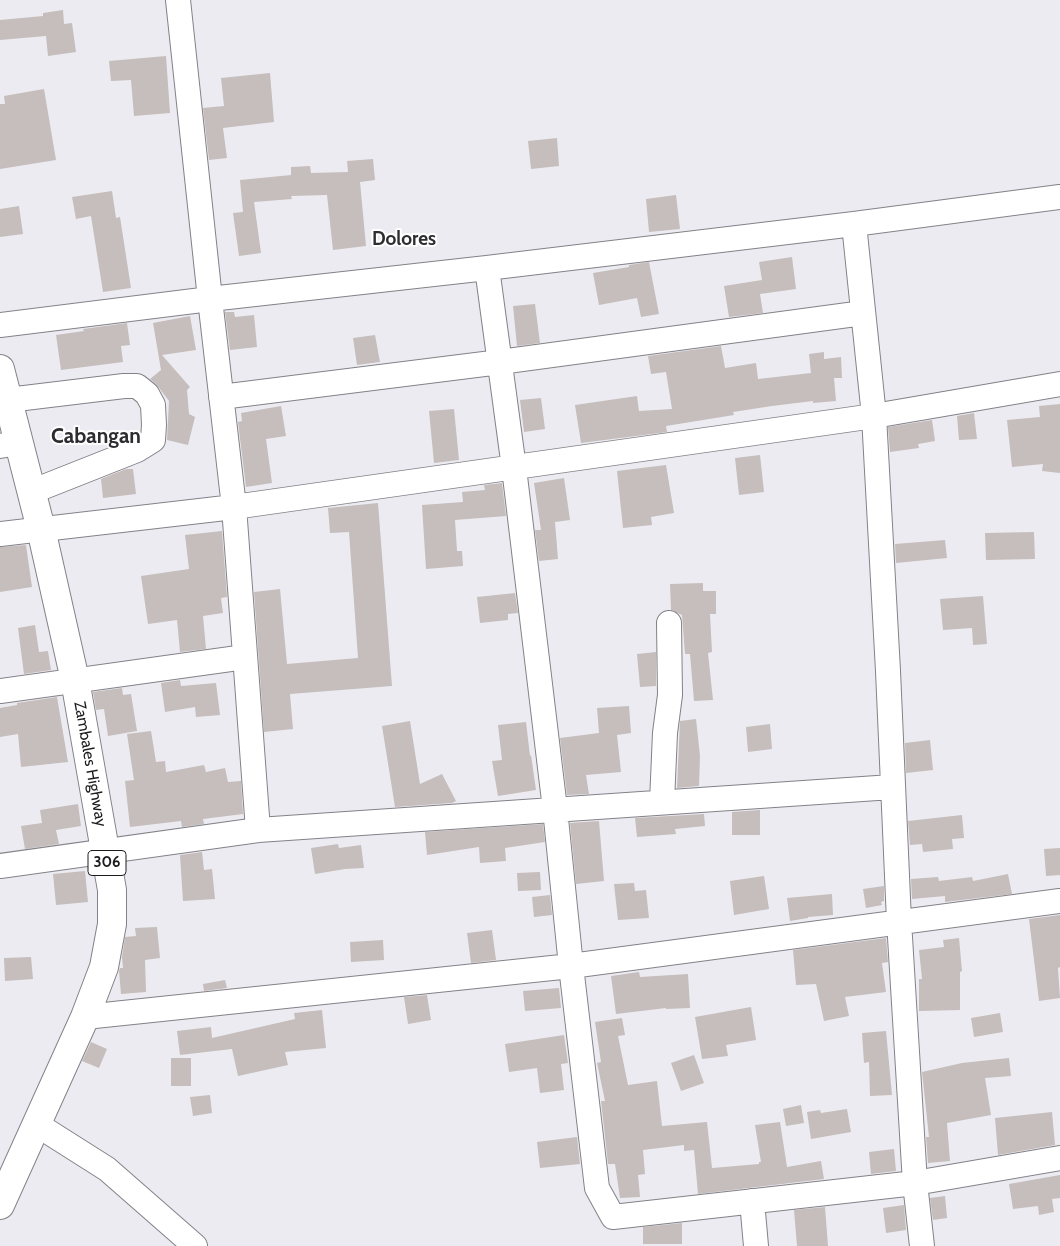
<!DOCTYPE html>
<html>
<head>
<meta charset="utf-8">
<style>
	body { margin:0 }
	canvas { display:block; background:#ecebf1 }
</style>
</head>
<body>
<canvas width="1060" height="1246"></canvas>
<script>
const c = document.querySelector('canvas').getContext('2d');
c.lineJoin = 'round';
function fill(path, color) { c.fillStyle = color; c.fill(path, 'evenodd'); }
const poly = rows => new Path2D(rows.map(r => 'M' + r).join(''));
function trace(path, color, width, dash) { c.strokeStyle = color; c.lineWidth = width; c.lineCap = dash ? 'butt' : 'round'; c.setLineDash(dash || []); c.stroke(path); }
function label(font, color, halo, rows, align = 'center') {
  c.font = font + ' Cabin,sans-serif'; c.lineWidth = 4; c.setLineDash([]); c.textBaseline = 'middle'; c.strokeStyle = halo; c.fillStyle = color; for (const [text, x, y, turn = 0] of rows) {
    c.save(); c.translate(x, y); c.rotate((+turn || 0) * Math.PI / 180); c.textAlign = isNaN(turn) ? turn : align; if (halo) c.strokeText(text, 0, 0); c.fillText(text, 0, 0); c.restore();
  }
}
const building = poly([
	[63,10,64,24,72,23,76,52,48,56,46,36,0,40,0,20,43,16,43,13],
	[166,56,170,113,134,116,131,80,111,81,109,61],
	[270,73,274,122,223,128,227,158,209,160,203,108,224,106,221,78],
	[44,89,56,160,0,169,0,104,5,104,4,96],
	[557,138,559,166,531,169,528,141],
	[373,159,375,180,360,182,366,246,333,250,327,195,291,196,292,199,254,202,261,253,239,256,233,213,243,212,240,180,291,175,291,167,310,166,311,173,348,172,347,161],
	[112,191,116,218,120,217,131,288,103,292,91,216,76,219,72,197],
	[676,195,680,229,649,232,646,199],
	[19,206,23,234,0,237,0,209],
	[792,257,796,289,760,294,763,313,729,317,724,286,762,280,759,262],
	[649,262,659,314,641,317,637,298,599,305,593,273,629,267,629,265],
	[535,304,540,343,517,346,513,306],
	[225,312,234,312,235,317,254,315,257,347,230,350],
	[190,316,196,350,162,355,190,387,187,390,189,414,195,417,188,445,167,440,169,401,156,384,150,379,161,370,153,323],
	[127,323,130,345,121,346,123,362,61,370,56,335,84,331,83,329],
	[375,335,380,362,357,365,353,338],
	[721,346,725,368,756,363,758,379,811,373,809,354,824,352,824,359,841,357,842,378,834,378,836,401,813,403,813,401,772,406,733,412,734,415,666,426,667,432,581,443,575,405,637,396,639,411,672,409,666,372,651,374,648,356],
	[541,398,545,429,524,432,520,400],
	[1060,404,1060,473,1042,471,1043,464,1012,467,1007,420,1040,417,1039,406],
	[281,406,286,436,266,439,272,483,246,487,238,422,242,421,241,413],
	[454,409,459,460,434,463,429,411],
	[974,413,977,439,959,440,957,416],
	[932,420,935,441,918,444,919,448,890,452,888,427],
	[760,455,764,492,739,495,735,458],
	[666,465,674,513,651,517,652,525,623,528,617,471],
	[126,469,133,469,136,494,103,498,101,479],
	[564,478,570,520,555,522,558,559,539,561,535,530,541,530,534,483],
	[502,483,506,516,455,520,457,551,462,551,463,566,426,569,422,505,463,502,462,492,485,490,484,485],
	[378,503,392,686,290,694,293,729,264,732,254,592,280,589,287,664,358,658,349,532,330,533,328,508],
	[222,531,227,597,221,598,223,613,203,616,206,649,180,652,177,620,148,624,141,576,189,569,185,535],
	[1034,532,1035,559,986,560,985,533],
	[945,540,947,558,896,563,895,544],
	[26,545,32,587,0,592,0,547],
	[703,583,703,591,716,591,716,614,710,614,712,652,708,653,713,700,694,701,690,654,685,654,682,615,671,610,670,584],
	[515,593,518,613,508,614,508,620,480,623,477,597],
	[983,596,987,644,973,645,972,628,943,630,940,599],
	[35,625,39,652,48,651,51,670,24,674,18,628],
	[656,652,656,686,640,687,637,654],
	[180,680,181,686,216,683,220,715,196,717,195,707,165,712,161,683],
	[122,688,123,695,131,694,137,731,108,736,104,709,96,710,93,692],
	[57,697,68,762,21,767,18,734,0,737,0,708,17,705,17,703],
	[629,706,631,733,617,735,621,772,586,775,589,794,567,795,560,738,599,733,597,708],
	[696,719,700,756,699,786,677,788,680,721],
	[410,721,420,784,442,774,456,801,452,803,395,807,382,726],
	[526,722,530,756,531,755,536,790,498,796,492,761,502,760,498,725],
	[770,724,772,749,748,752,746,727],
	[151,731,156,762,165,761,166,772,204,765,206,772,225,768,228,782,241,781,243,814,203,819,204,824,182,827,181,821,130,827,125,781,134,780,127,734],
	[930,740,933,770,906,773,905,743],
	[78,804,81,826,56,830,59,844,25,849,21,826,42,823,40,810],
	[760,810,760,835,732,835,732,812],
	[704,814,705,826,675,829,676,834,637,837,635,818],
	[962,815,964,838,952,839,953,849,923,852,922,844,910,845,908,821],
	[599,821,604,881,576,884,570,823],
	[543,824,545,842,505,848,506,861,480,863,479,847,427,855,425,832],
	[338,844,339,848,361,845,364,868,345,869,315,874,311,848],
	[1060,848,1060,875,1046,876,1044,849],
	[202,852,204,870,212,869,215,899,183,901,180,855],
	[85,871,88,902,56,905,53,874],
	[540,872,541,890,518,891,517,873],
	[1008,874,1012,894,945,902,945,896,912,899,911,879,938,877,939,881,972,877,973,881],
	[764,876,769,909,734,915,730,881],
	[634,883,635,891,646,890,649,918,618,920,614,884],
	[884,886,884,901,881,902,882,905,866,908,863,889],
	[832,894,833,915,808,917,808,918,790,921,787,898],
	[550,895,552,915,534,917,532,897],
	[1060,915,1060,967,1058,968,1060,998,1039,1001,1029,919],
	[157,927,160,958,145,960,146,992,121,994,119,971,120,968,123,968,122,957,125,937,136,936,135,928],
	[492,930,496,960,471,963,467,933],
	[886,938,888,962,882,963,886,992,845,997,849,1016,824,1021,816,984,796,985,793,950],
	[959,938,962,971,960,972,960,1010,919,1011,919,979,922,979,919,950,944,947,943,940],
	[383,940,384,960,351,962,350,942],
	[31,957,33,979,5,981,4,958],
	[639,972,640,977,688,974,690,1008,666,1009,666,1008,616,1014,611,976],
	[225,980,227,988,204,991,203,984],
	[559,988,561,1008,525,1011,523,991],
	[427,995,431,1020,408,1024,404,997],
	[751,1007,756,1040,726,1045,728,1056,702,1059,695,1017],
	[322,1010,326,1048,285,1052,288,1065,238,1076,232,1049,180,1055,177,1031,211,1027,212,1038,295,1019,294,1013],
	[1000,1013,1003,1032,974,1037,971,1018],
	[622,1018,625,1035,618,1036,628,1085,657,1081,662,1126,707,1122,712,1168,759,1164,759,1162,761,1162,755,1125,780,1122,787,1167,821,1161,824,1179,698,1194,694,1150,684,1151,684,1145,643,1150,645,1174,638,1175,640,1197,620,1198,615,1164,608,1164,601,1101,605,1101,597,1063,601,1062,595,1022],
	[886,1031,892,1095,870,1096,869,1062,864,1063,862,1033],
	[564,1035,568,1063,561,1064,564,1090,540,1093,537,1068,509,1072,505,1044],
	[91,1042,107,1049,99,1068,82,1061],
	[694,1055,704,1083,681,1091,671,1063],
	[171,1058,191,1058,191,1086,171,1086],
	[1009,1058,1011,1076,985,1078,991,1115,947,1123,950,1161,928,1163,926,1137,929,1137,922,1072,962,1063],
	[210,1095,212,1113,193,1116,190,1097],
	[801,1105,804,1123,786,1126,783,1109],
	[847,1109,851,1132,811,1139,807,1112,820,1110,821,1113],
	[1052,1112,1055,1145,998,1155,995,1118],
	[577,1137,580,1164,540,1168,537,1142],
	[894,1149,896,1171,871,1174,869,1152],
	[1060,1175,1060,1198,1052,1199,1054,1212,1039,1215,1038,1206,1013,1209,1009,1184],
	[945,1196,947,1218,933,1220,930,1198],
	[904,1205,906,1230,886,1233,883,1208],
	[825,1207,828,1246,797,1246,794,1210],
	[682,1223,682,1244,643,1244,643,1227]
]);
const minor = poly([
	[178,0,210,299,234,507,258,830],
	[854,224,874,416,888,671,899,921,915,1183,922,1246],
	[487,268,514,468,555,809,571,966,597,1188,613,1217,915,1183,1060,1158],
	[0,325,210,299,487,268,854,224,1060,197],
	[221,397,500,362,863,313],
	[8,400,124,386,137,386,147,394,153,405,154,425,153,440,137,450,31,492],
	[0,446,19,443],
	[0,534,234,507,874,416,1060,384],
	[0,691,245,657],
	[662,802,665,733,670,695,669,623],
	[0,866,258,830,892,787],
	[85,1017,571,966,1060,901],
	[36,1124,107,1169,195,1246],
	[752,1201,756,1246]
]);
const major = poly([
	[0,369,41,529,75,680,112,890,112,924,104,967,85,1017,0,1205]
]);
const shields = [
	[107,863,38]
];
const shieldNames = [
	["306",107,863]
];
const streetNames = [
	["Zambales Highway",90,764,80]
];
const quarterNames = [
	["Dolores",404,239]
];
const districtNames = [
	["Cabangan",96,437]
];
fill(building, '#c5bebc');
trace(minor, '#838288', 26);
trace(major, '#838288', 30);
trace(minor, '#fff', 24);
trace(major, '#fff', 28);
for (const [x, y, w] of shields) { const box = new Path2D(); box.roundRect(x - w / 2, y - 12.5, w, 25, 4); c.fillStyle = '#fff'; c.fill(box); trace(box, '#1c1c1e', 1); }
label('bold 15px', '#1c1c1e', null, shieldNames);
label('16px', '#1c1c1e', '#fff', streetNames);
label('bold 19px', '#2d2d31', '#fff', quarterNames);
label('bold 21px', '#2d2d31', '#fff', districtNames);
</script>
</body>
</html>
